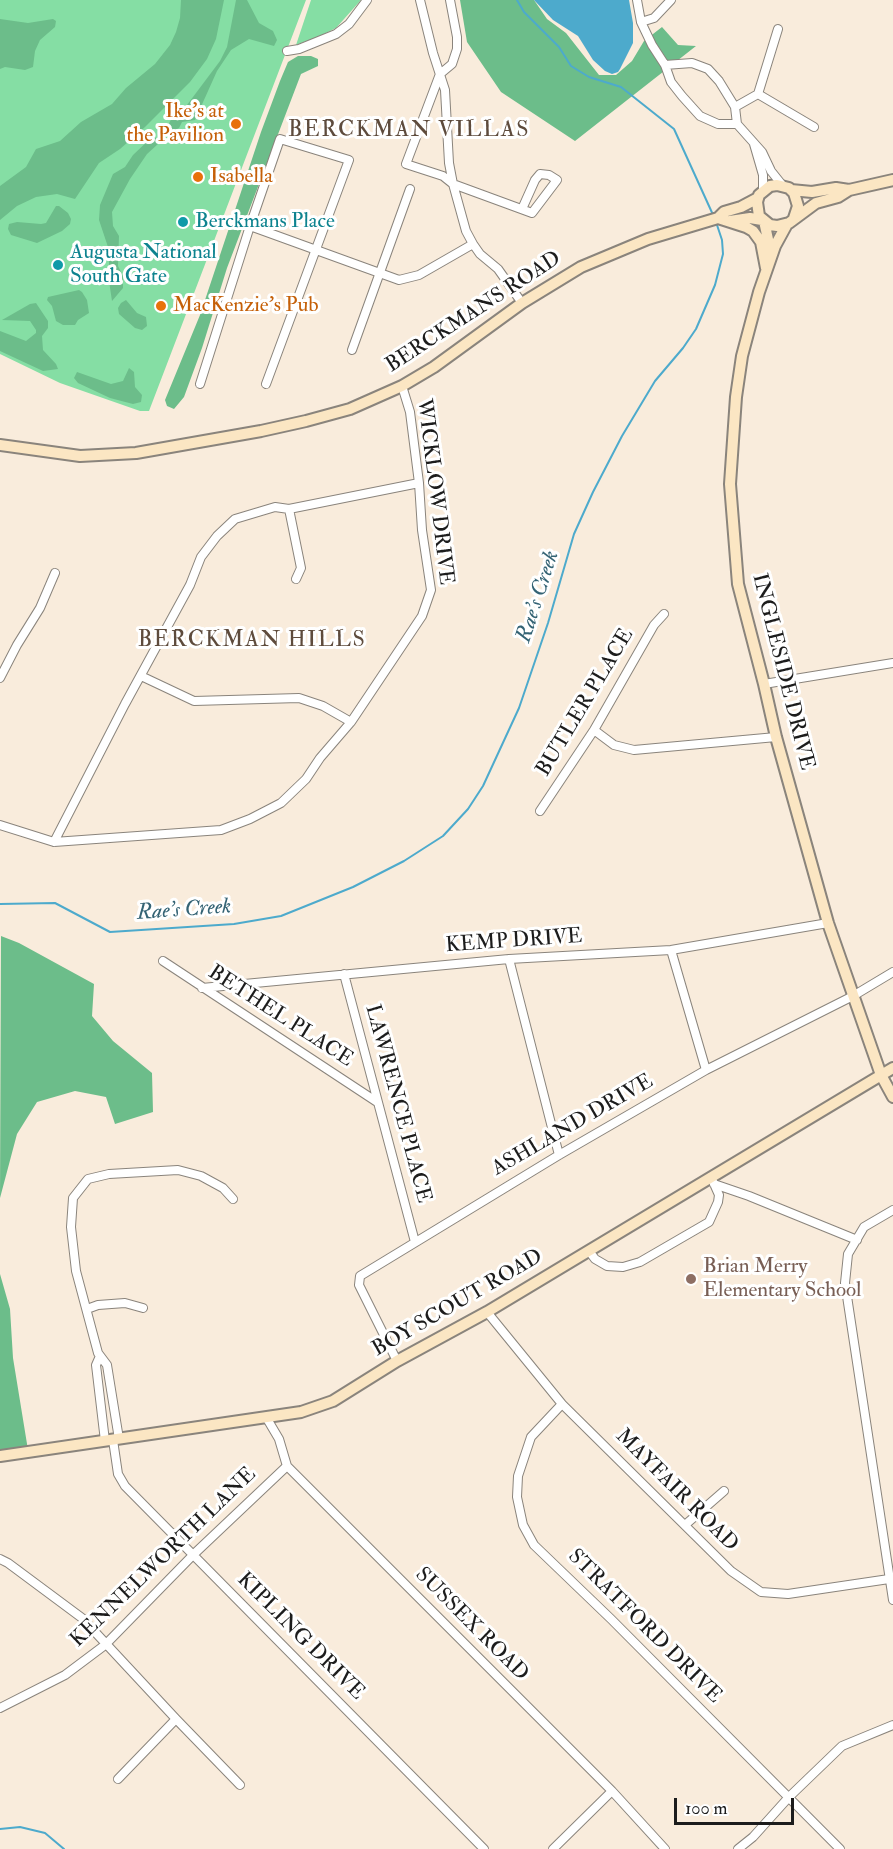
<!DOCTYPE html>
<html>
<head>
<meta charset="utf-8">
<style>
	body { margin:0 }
	#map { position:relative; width:893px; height:1849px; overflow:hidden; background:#f9ecdc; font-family:"IM FELL Double Pica",serif }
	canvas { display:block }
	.scale { position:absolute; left:674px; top:1798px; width:120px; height:27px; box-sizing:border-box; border:3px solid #1c1c1c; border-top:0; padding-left:8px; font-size:18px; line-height:21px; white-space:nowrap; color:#1c1c1c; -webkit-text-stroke:4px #fff; paint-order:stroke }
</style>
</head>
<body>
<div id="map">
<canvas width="893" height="1849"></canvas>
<div class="scale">100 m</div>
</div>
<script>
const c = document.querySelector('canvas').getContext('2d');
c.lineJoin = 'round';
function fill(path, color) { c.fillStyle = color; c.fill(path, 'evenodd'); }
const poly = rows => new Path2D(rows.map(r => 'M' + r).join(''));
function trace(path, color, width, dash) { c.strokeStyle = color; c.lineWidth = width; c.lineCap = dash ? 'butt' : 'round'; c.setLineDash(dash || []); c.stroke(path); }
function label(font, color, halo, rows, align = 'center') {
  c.font = font + ' "IM FELL Double Pica",serif'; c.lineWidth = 6; c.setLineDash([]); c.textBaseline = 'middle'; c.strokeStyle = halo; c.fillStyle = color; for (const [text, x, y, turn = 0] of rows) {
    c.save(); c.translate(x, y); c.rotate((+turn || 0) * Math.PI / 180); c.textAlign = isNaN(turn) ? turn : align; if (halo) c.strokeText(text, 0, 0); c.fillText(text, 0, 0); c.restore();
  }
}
const green = poly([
	[0,0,306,0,149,411,140,411,60,383,0,354],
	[311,0,361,0,336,28,320,36,296,45]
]);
const forest = poly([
	[181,0,224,0,216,39,207,59,190,82,145,127,120,149,99,163,75,199,57,194,36,197,17,206,0,220,0,186,26,167,36,149,60,141,81,122,112,104,126,88,155,64,170,45,176,32,180,18],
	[236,0,247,0,259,23,273,31,277,40,274,46,249,39,231,50,217,71,195,120,182,122,179,128,171,132,167,129,170,121,187,105,220,61,227,47],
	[460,0,534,0,547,19,566,33,599,75,616,75,632,61,644,41,662,27,678,45,696,46,575,141,501,92,467,42],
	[0,19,28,23,53,19,56,21,55,27,40,40,35,51,33,67,25,70,5,67,0,69],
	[298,56,311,56,318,59,318,66,301,74,227,268,202,348,184,397,174,409,167,406,165,400,200,315,261,132,280,81,288,62],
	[153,136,157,139,158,144,147,154,130,179,112,212,113,226,119,236,118,266,123,276,123,288,112,301,109,281,109,250,99,220,100,205,113,174,125,167,133,155],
	[56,206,59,206,68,213,71,219,70,224,62,231,37,243,11,235,8,229,9,224,17,222,41,224,46,223],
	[79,290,82,292,87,300,89,313,78,320,75,325,63,325,56,321,52,306,47,300,48,297],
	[126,300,137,313,146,317,147,326,142,330,135,328,119,314,118,308,121,303],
	[36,303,48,321,48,328,42,336,43,350,56,364,58,369,43,371,0,351,0,331,26,341,36,333,36,330,30,321,2,320,30,304],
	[129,368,134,372,135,387,142,395,141,402,133,404,110,398,78,383,74,378,77,372,111,384,123,381],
	[1,936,19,943,94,984,92,1016,113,1041,152,1073,153,1112,115,1124,106,1097,75,1091,37,1102,17,1134,0,1198],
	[0,1274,10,1309,13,1358,28,1450,0,1452]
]);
const water = poly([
	[534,0,629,0,633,23,633,43,620,69,618,72,612,74,605,71,593,60,578,36,553,20]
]);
const stream = poly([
	[517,0,524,12,559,47,571,66,589,77,621,87,674,129,714,217],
	[0,904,55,903,110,932,234,924,281,916,353,887,404,861,443,836,468,809,483,786,519,708,548,623,574,534,593,492,622,436,655,381,683,348,696,329,715,285,723,254,722,240,716,222],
	[0,1829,20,1827,45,1833,64,1849]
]);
const street = poly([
	[420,0,433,53,445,90,449,163,453,184,466,231,473,244],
	[450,0,457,37,457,49,452,64,440,74,406,164,443,176,453,184,532,213,557,180,549,175,540,174,535,180,522,209],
	[637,0,641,22,652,45,665,65,671,82,682,96,700,116,718,124,737,124],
	[641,22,654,18,671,0],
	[287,51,299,49,336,34,349,24,367,0],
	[665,65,692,63,708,69,719,81,735,107,737,124],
	[758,94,778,29],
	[735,107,758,94,814,127],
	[737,124,762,152,771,171,783,186],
	[754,144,763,175,763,191],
	[250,226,399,280,419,275,473,244,480,254,498,269,522,303],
	[352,350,410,189],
	[200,384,250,226,280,139,349,160,266,384],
	[289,509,301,568,296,579],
	[141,676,194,701,299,698,323,706,351,722],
	[0,678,17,645,40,608,55,573],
	[764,684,893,663],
	[594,730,614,745,634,750,776,737],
	[540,811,594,730,654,625,664,614],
	[0,825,54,842,221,830,250,819,281,803,306,779,320,758,351,722,422,616,431,590,422,530,419,483,410,412,402,386],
	[54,842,125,704,190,585,201,557,217,536,235,519,275,507,289,509,419,483],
	[671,950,706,1070],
	[509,959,559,1155],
	[163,961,377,1102],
	[344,974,415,1242],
	[202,988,509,959,671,950,828,923],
	[714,1184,749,1196,857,1240],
	[893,1210,864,1227,848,1254,845,1283,893,1600],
	[589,1251,595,1259,607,1266,623,1267,640,1262,709,1222,718,1202,719,1195,711,1177],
	[87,1309,98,1305,125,1303,143,1308],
	[487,1312,562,1404,731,1571,761,1592,788,1594,889,1579],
	[100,1356,96,1365,105,1441],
	[397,1361,359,1285,360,1276,559,1155,706,1070,853,996,893,972],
	[562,1404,531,1437,518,1476,517,1497,523,1525,534,1545,611,1619,840,1849],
	[266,1417,279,1439,287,1466,612,1791,665,1849],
	[119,1439,107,1365,98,1353,76,1271,71,1227,73,1198,88,1179,109,1174,178,1170,201,1176,223,1188,233,1199],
	[113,1440,118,1474,125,1486,484,1849],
	[685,1525,724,1491],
	[0,1559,8,1563,82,1618,176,1719,240,1785],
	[0,1708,65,1675,105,1645,194,1554,287,1466],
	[118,1779,176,1719],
	[553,1849,612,1791],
	[738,1849,753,1837,789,1797,842,1746,893,1725]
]);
const secondary = poly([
	[791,190,812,192,836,188,849,190],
	[718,218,746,227,753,231,761,242,766,268],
	[794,218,798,206,794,193,789,188,777,185,770,186,759,195,757,202,759,216,770,225,777,226,789,223,816,203,838,197,849,190,893,180],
	[730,221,750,218,762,220],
	[764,221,769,244,768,256],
	[787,224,775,246,759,292,742,356,736,397,730,484,738,584,764,684,776,737,828,923,881,1075,893,1097],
	[0,445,80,456,136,453,261,431,306,421,350,409,402,386,434,367,522,303,581,267,648,239,718,218,724,212,741,207,758,198],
	[0,1456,301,1412,333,1401,397,1361,487,1312,893,1068]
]);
const markers = [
	[236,124,6,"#e8710a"],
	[198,177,6,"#e8710a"],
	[183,222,6,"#0f9aa8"],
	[58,265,6,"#0f9aa8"],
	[161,306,6,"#e8710a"],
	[691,1279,6,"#8d6e63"]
];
const foodNames = [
	["Ike's at",224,112,"right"],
	["the Pavilion",224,136,"right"],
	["Isabella",210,177],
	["MacKenzie's Pub",173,306]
];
const cultureNames = [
	["Berckmans Place",195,222],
	["Augusta National",70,253],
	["South Gate",70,277]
];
const streetNames = [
	["BERCKMANS ROAD",474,313,-33],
	["WICKLOW DRIVE",434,492,83],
	["INGLESIDE DRIVE",782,672,76],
	["BUTLER PLACE",586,703,-59],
	["KEMP DRIVE",514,942,-4],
	["BETHEL PLACE",280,1017,33],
	["LAWRENCE PLACE",397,1104,75],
	["ASHLAND DRIVE",573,1126,-30],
	["BOY SCOUT ROAD",458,1304,-30],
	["MAYFAIR ROAD",676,1491,45],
	["KENNELWORTH LANE",164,1558,-44],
	["SUSSEX ROAD",471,1625,45],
	["STRATFORD DRIVE",644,1627,45],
	["KIPLING DRIVE",300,1637,45]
];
const educationNames = [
	["Brian Merry",703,1267],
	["Elementary School",703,1291]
];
const neighbourhoodNames = [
	["BERCKMAN VILLAS",409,131],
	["BERCKMAN HILLS",252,641]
];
const waterNames = [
	["Rae's Creek",539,597,-72],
	["Rae's Creek",184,911,-4]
];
fill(green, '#85dea4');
fill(forest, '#6cbd8a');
fill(water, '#4daacc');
trace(stream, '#4daacc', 2);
trace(street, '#8a847c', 10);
trace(secondary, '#8a847c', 14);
trace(street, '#fff', 8);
trace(secondary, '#fbe6c3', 10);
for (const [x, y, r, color] of markers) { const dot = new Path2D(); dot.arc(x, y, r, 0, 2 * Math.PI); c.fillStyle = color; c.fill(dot); trace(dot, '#fff', 2); }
label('21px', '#c56008', '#fff', foodNames, 'left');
label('21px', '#0d838f', '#fff', cultureNames, 'left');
label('21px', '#1c1c1c', '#fff', streetNames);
label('21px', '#785e54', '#fff', educationNames, 'left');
c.letterSpacing = '1.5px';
label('22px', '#5e4b3c', '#fff', neighbourhoodNames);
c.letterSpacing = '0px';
label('italic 22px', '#346374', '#fff', waterNames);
</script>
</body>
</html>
